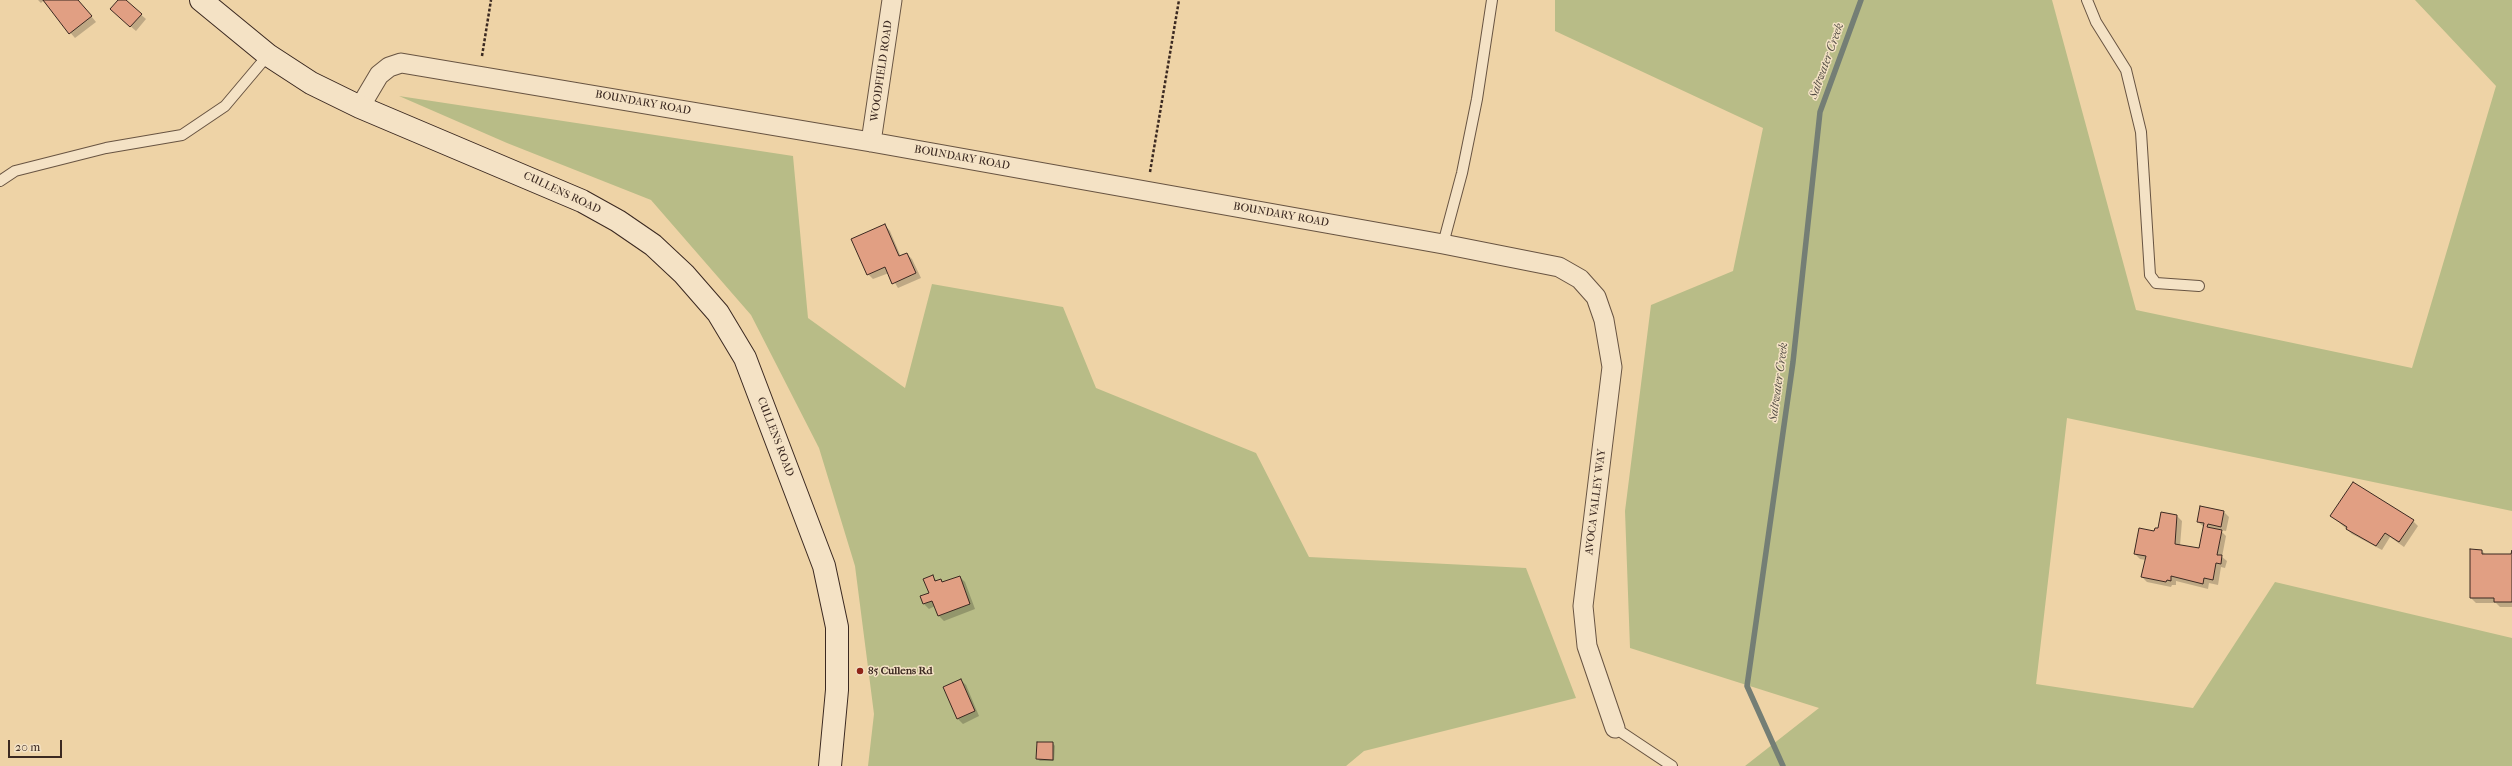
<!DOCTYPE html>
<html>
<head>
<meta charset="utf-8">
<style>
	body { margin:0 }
	#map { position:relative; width:2512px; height:766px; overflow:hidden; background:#eed3a6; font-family:"IM FELL French Canon",serif }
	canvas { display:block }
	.scale { position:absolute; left:8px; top:740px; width:54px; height:18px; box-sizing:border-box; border:2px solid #3b2921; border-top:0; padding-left:5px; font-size:12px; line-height:14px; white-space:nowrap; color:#3b2921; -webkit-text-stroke:3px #f4e2c5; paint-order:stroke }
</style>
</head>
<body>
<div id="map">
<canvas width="2512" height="766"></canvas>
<div class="scale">20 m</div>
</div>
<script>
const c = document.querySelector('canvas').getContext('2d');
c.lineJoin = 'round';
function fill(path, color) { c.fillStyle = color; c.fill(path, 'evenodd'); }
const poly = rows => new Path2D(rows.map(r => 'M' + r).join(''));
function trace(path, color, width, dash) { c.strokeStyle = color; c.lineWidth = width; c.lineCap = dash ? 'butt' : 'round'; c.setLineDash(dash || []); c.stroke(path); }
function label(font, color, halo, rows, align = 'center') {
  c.font = font + ' "IM FELL French Canon",serif'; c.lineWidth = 3; c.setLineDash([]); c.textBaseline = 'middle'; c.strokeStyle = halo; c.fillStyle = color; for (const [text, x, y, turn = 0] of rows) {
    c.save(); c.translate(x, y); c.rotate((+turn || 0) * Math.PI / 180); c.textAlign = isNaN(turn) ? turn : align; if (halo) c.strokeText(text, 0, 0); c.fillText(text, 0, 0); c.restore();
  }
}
const green = poly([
	[1555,0,2052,0,2136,310,2412,368,2496,86,2415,0,2512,0,2512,511,2067,418,2036,684,2193,708,2275,582,2512,638,2512,766,1745,766,1819,708,1630,648,1625,511,1651,305,1733,271,1763,128,1555,31],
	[399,96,793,156,808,318,905,388,932,284,1063,307,1096,388,1256,453,1309,557,1526,568,1576,698,1364,751,1346,766,868,766,874,714,855,566,819,448,751,315,651,200,507,143]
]);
const shadow = poly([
	[38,0,78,0,96,22,75,38,43,1,41,3],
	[119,0,124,0,146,19,136,31,116,14],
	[885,225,890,231,901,257,907,254,912,259,921,278,898,288,889,273,873,279,868,274],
	[2224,512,2229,517,2226,531,2220,530,2226,536,2222,557,2227,561,2225,568,2221,567,2218,585,2209,583,2208,589,2176,581,2176,585,2172,585,2171,587,2147,582,2142,577,2146,560,2140,559,2135,554,2159,530,2162,513,2177,516,2182,521,2180,546,2200,549,2204,527,2198,522],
	[2332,516,2413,521,2418,526,2404,547,2390,537,2382,550,2352,534],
	[2482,551,2486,555,2512,555,2512,607,2500,607,2496,603,2476,603,2471,598],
	[932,576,937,581,941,580,944,583,960,577,965,582,975,609,944,621,939,616,935,606,929,609,924,604,930,593],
	[961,680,966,685,979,716,963,724,958,719],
	[1053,743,1055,746,1054,761,1040,761,1037,759]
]);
const stream = poly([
	[1783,766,1747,686,1793,362,1820,112,1861,0]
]);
const building = poly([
	[43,0,78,0,92,16,69,34,43,0],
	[118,0,126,0,142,14,130,27,110,9,118,0],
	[885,224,899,256,907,253,916,273,892,284,885,267,867,275,851,239,885,224],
	[2353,482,2414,520,2399,542,2385,533,2376,546,2346,529,2347,527,2330,516,2353,482],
	[2200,506,2224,511,2221,527,2208,524,2207,527,2222,530,2217,555,2222,555,2221,564,2216,563,2213,580,2204,578,2203,584,2171,576,2171,581,2167,580,2166,582,2141,577,2146,556,2134,554,2139,528,2154,531,2155,528,2158,528,2161,512,2177,515,2175,544,2199,548,2204,523,2197,522,2200,506],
	[2470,549,2482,550,2482,554,2511,554,2512,550,2512,602,2494,602,2494,598,2470,598,2470,549],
	[933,575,935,581,941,579,942,582,960,576,970,604,938,616,932,601,923,604,920,596,929,593,923,579,933,575],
	[961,679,975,711,957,719,943,687,961,679],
	[1037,742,1053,742,1053,760,1036,759,1037,742]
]);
const path = poly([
	[482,56,491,0],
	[1150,172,1179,0]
]);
const service = poly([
	[2087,0,2096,22,2126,70,2141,132,2150,275,2156,283,2199,286],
	[0,181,15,171,106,148,182,135,225,106,268,55],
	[1443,244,1462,173,1477,99,1492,0],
	[1615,728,1672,766]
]);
const minor = poly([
	[360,107,379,75,389,67,401,63,871,142,1443,244,1559,267,1580,279,1596,297,1604,320,1612,367,1583,606,1587,646,1615,728],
	[871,142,892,0]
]);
const secondary = poly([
	[201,0,268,55,311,83,360,107,582,201,618,221,653,245,684,274,718,313,745,358,824,566,837,627,837,690,830,766]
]);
const markers = [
	[860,671,4,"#8f2418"]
];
const streetNames = [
	["WOODFIELD ROAD",882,71,-82],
	["BOUNDARY ROAD",643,103,10],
	["BOUNDARY ROAD",962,158,10],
	["CULLENS ROAD",562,193,25],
	["BOUNDARY ROAD",1281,215,10],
	["CULLENS ROAD",775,437,69],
	["AVOCA VALLEY WAY",1596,502,-83]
];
const poiNames = [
	["85 Cullens Rd",868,671]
];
const waterNames = [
	["Saltwater Creek",1827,61,-70],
	["Saltwater Creek",1779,382,-82]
];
fill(green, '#b8bc87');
fill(shadow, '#0003');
trace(stream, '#747e75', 5.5);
fill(building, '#e19f83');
trace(building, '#3b2921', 1);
trace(service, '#685442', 12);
trace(minor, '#685442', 21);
trace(secondary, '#3b2921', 24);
trace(path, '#3b2921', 2.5, [3, 2]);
trace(service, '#f4e2c5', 10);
trace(minor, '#f4e2c5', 19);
trace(secondary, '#f4e2c5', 22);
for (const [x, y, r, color] of markers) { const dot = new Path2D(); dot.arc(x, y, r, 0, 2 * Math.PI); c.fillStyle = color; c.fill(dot); trace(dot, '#f4e2c5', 1.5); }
label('11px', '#3b2921', '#f4e2c5', streetNames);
label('bold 11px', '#3b2921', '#f4e2c5', poiNames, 'left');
label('italic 12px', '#534c44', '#f4e2c5', waterNames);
</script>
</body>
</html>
